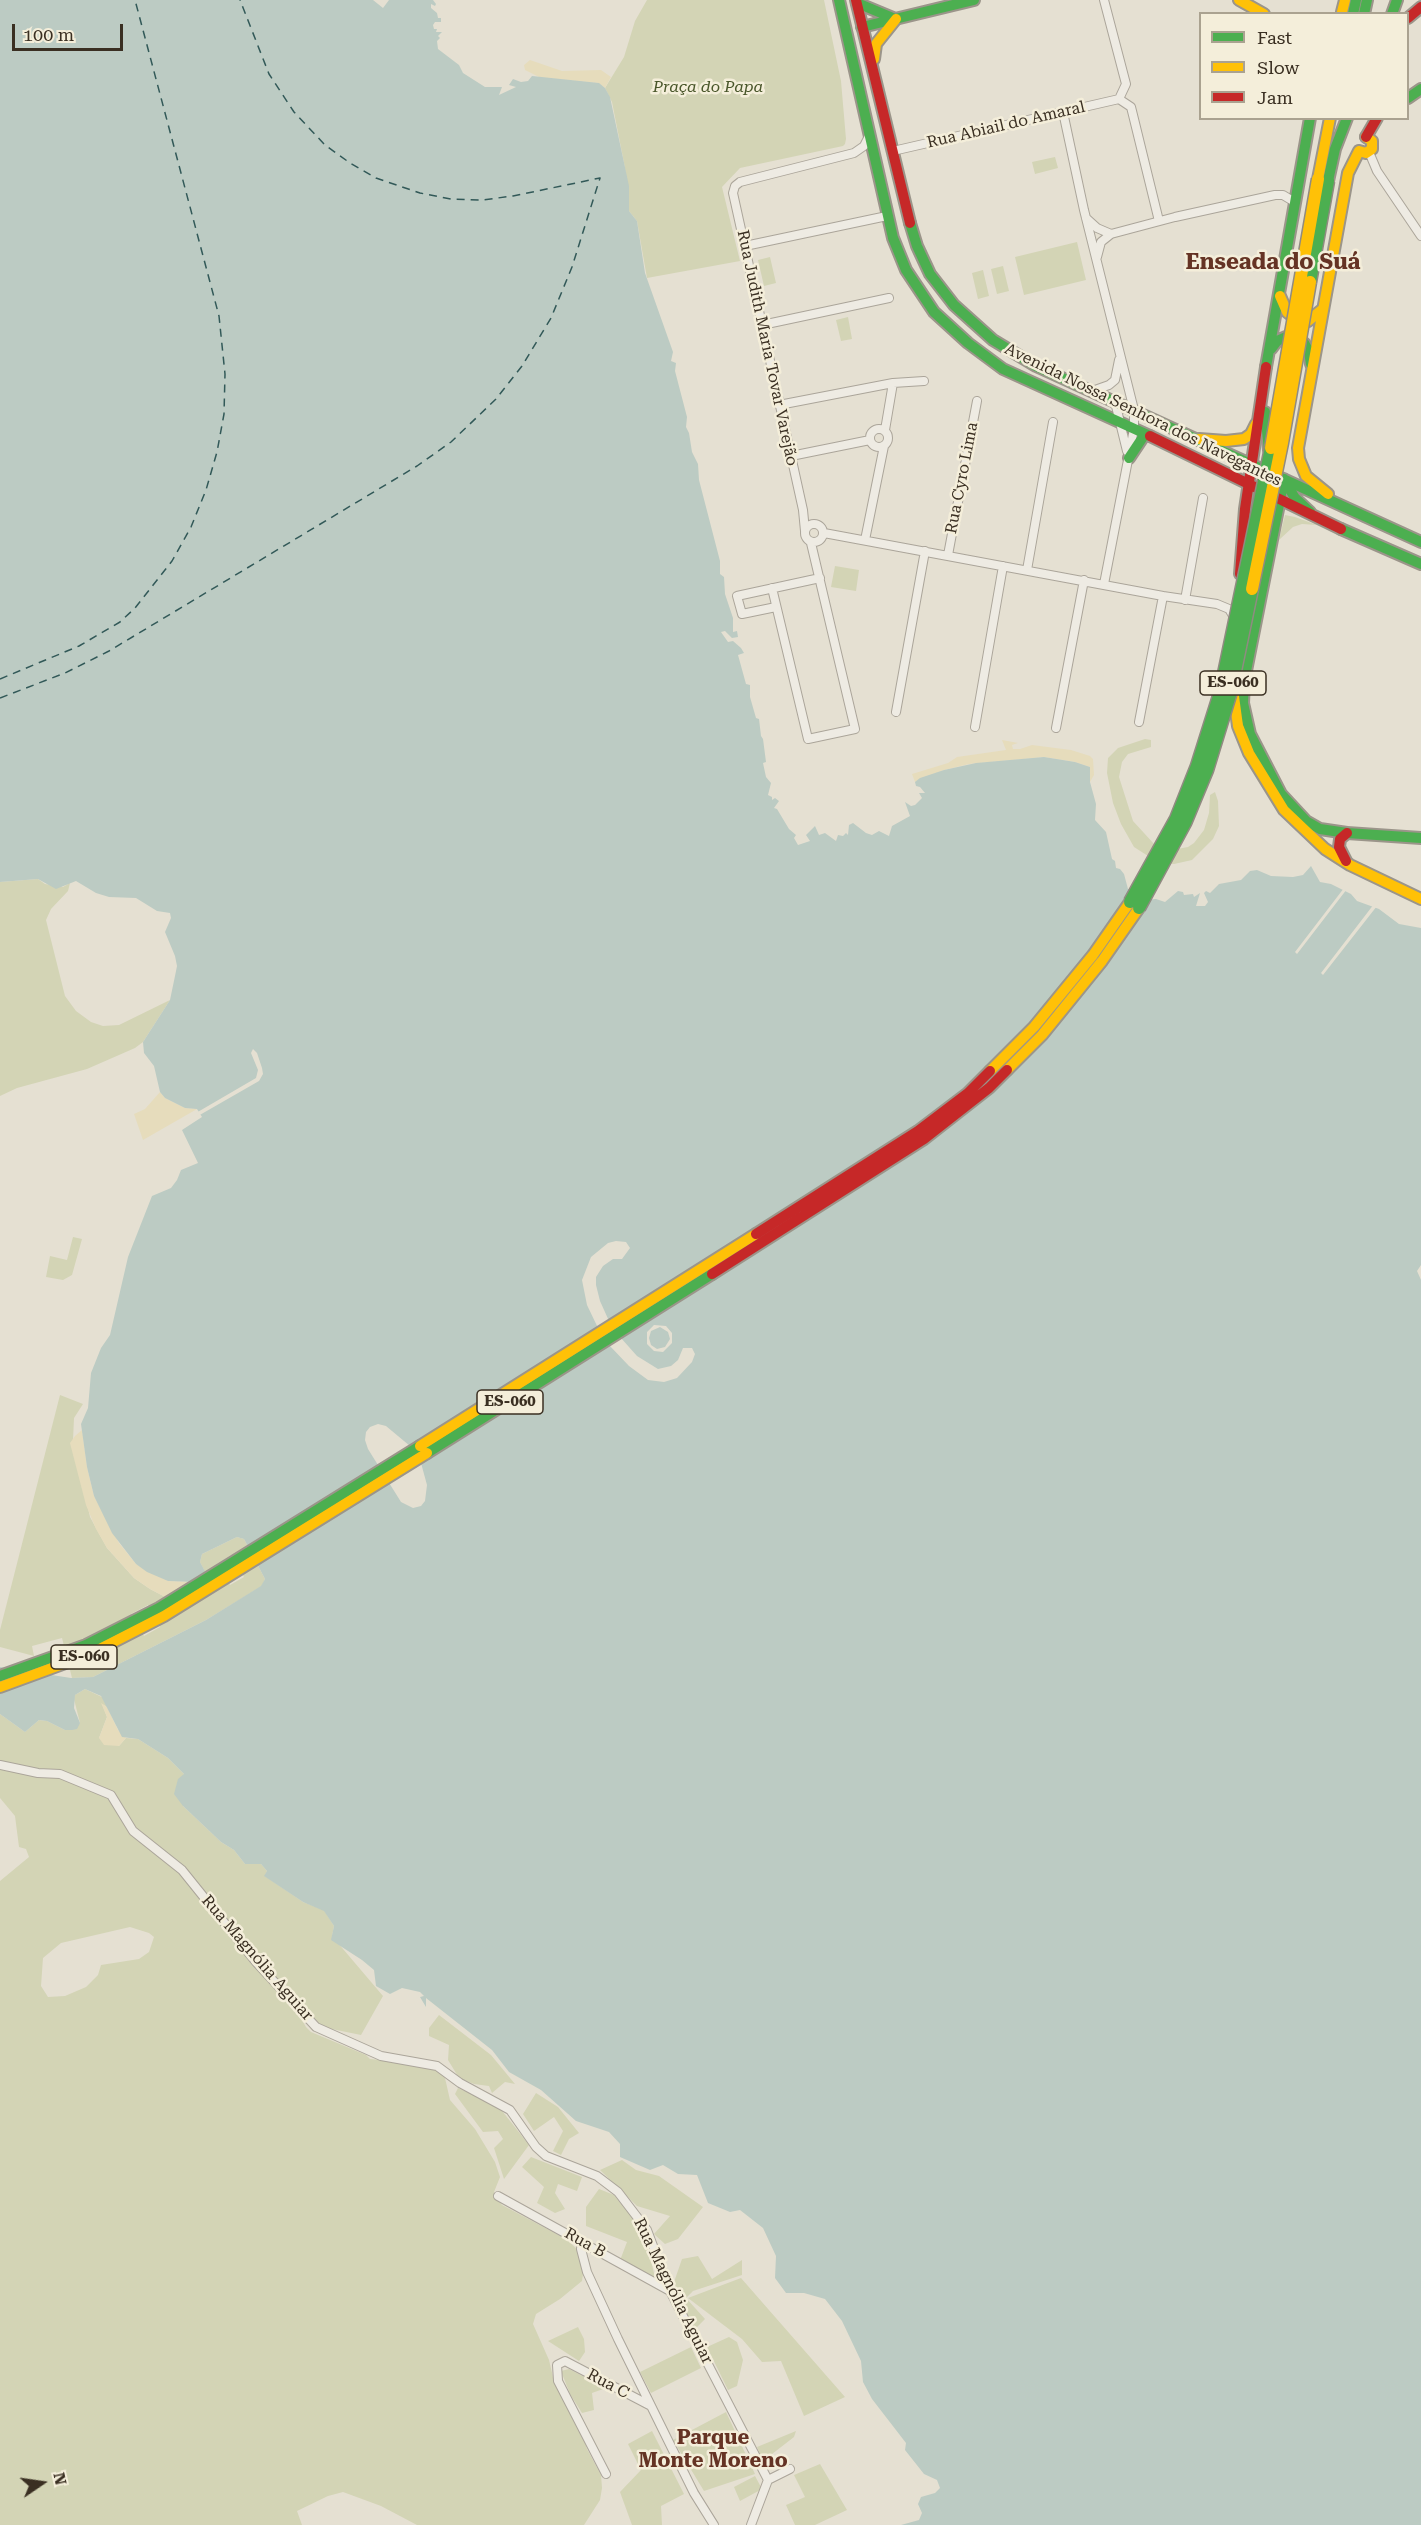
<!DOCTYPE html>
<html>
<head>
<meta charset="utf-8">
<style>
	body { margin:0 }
	#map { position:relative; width:1421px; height:2525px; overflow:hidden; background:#e5e0d2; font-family:"Roboto Serif",serif }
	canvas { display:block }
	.legend { position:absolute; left:1199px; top:12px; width:210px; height:108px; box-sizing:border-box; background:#f4eeda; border:2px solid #aaa290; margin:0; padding:8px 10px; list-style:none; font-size:18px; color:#3a2f22 }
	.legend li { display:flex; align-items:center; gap:12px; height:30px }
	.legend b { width:30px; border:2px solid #aaa290 }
	.north { position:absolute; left:12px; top:2453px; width:60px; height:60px; -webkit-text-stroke:4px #f4eeda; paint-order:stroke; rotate:77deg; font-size:16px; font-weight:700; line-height:24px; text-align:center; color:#3a2f22 }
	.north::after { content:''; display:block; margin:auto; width:21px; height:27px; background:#3a2f22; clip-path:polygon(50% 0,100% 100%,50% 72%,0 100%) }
	.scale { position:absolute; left:12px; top:24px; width:111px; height:27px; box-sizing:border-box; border:3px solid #3a2f22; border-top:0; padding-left:8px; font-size:18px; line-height:21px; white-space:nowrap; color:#3a2f22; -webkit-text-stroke:4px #f4eeda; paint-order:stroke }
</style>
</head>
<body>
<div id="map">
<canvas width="1421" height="2525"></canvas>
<ul class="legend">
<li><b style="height:8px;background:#4caf50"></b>Fast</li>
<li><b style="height:8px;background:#ffc107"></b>Slow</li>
<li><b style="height:8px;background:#c62828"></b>Jam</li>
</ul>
<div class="north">N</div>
<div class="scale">100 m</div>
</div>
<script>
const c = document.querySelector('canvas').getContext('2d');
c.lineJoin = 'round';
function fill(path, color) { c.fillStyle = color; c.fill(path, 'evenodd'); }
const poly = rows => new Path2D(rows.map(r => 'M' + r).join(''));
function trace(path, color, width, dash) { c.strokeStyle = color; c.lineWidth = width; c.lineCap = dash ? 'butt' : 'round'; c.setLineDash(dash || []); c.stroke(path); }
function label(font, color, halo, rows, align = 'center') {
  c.font = font + ' "Roboto Serif",serif'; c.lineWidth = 5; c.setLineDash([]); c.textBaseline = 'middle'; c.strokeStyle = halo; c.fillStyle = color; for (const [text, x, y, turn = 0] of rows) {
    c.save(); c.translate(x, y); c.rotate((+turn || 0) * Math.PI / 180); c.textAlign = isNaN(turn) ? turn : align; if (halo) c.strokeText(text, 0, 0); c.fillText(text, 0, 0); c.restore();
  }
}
const green = poly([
	[647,0,824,0,841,81,846,139,845,144,843,146,740,168,722,187,740,261,647,278,637,221,629,211,625,168,612,102,605,88,624,57,635,21],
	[1055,157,1058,168,1035,174,1032,162],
	[1077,242,1086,280,1024,295,1015,257],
	[770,257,776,283,764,286,758,260],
	[1003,266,1009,291,997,294,991,269],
	[983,270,989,296,978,299,972,273],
	[848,317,852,339,841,341,836,320],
	[1285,515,1295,517,1317,525,1302,524,1293,527,1279,540],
	[835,566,859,570,856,591,831,587],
	[1145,739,1151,740,1151,747,1128,754,1122,762,1119,777,1133,821,1155,845,1172,850,1188,847,1194,843,1204,830,1209,813,1210,795,1215,792,1218,801,1219,826,1213,839,1192,860,1174,864,1159,863,1134,847,1121,824,1113,803,1107,773,1108,758,1118,748],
	[38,879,45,884,63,887,70,883,68,891,51,909,46,920,65,996,76,1011,91,1022,103,1026,119,1025,170,1000,143,1042,135,1048,87,1069,17,1088,0,1096,0,882],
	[73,1237,82,1239,72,1275,63,1280,46,1277,50,1256,67,1260],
	[60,1395,83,1404,74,1418,73,1440,90,1517,107,1548,134,1578,150,1589,171,1600,209,1580,200,1562,202,1554,237,1537,244,1539,265,1579,262,1586,206,1620,93,1677,72,1678,62,1638,32,1646,34,1656,0,1647,0,1630],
	[231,1555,244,1577,230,1585,217,1564],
	[148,1605,160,1627,144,1636,131,1614],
	[85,1689,104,1698,107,1707,102,1704,107,1717,99,1738,119,1746,126,1738,138,1739,168,1758,184,1774,183,1806,221,1842,234,1850,245,1864,261,1864,267,1871,265,1876,303,1902,324,1910,334,1926,332,1936,383,1996,361,2035,322,2027,281,1979,279,1984,281,1995,297,2011,306,2027,311,2032,366,2055,370,2059,422,2064,437,2070,445,2078,450,2100,475,2129,495,2162,500,2177,494,2192,498,2200,502,2205,566,2239,578,2250,583,2274,582,2281,560,2299,536,2314,533,2324,549,2360,553,2377,577,2420,587,2449,601,2475,602,2488,600,2500,584,2525,417,2525,381,2506,343,2492,328,2496,297,2511,302,2525,0,2525,0,1881,29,1857,26,1849,19,1847,15,1816,0,1798,0,1714,25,1732,39,1720,47,1721,65,1730,80,1723,74,1699,75,1695],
	[130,1927,149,1933,154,1937,149,1952,139,1959,101,1965,98,1975,86,1987,65,1996,48,1997,41,1986,43,1958,61,1943],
	[439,2015,491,2055,515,2084,505,2082,492,2093,489,2086,474,2084,459,2078,448,2060,449,2045,429,2036,429,2028],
	[458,2088,499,2107,529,2145,504,2179,494,2148,503,2139,498,2131,483,2132,455,2094],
	[536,2093,558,2107,579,2133,569,2139,561,2155,553,2151,563,2131,554,2117,534,2131,523,2114],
	[531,2157,582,2177,577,2191,558,2184,555,2193,565,2209,555,2213,537,2203,544,2187,522,2167],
	[622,2160,636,2170,659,2176,703,2207,678,2239,665,2244,654,2234,670,2216,637,2206,600,2170],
	[599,2189,614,2195,643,2230,655,2277,619,2263,627,2242,586,2226,586,2207],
	[698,2256,712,2279,742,2260,742,2275,693,2291,686,2298,705,2319,694,2330,673,2285,682,2259],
	[741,2278,845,2397,804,2416,781,2361,762,2362,742,2339,688,2298],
	[578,2327,584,2339,585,2352,579,2361,548,2341],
	[729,2337,737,2342,743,2360,737,2386,728,2390,707,2347],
	[691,2347,701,2368,651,2393,640,2372],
	[569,2369,606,2388,592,2393,594,2410,582,2413,570,2394,561,2371],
	[726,2412,755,2474,704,2491,673,2440],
	[652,2431,684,2494,661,2506,662,2525,632,2525,620,2492,641,2470,628,2444],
	[796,2431,794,2437,763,2461,757,2447],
	[820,2464,847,2510,815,2525,795,2525,786,2505,805,2497,794,2475],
	[755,2476,762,2489,740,2501,734,2487]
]);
const sand = poly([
	[530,60,562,71,601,70,611,77,605,88,598,83,541,78,525,70,524,65],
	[1002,740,1018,743,1012,745,1013,749,1020,749,1032,745,1071,750,1090,756,1093,759,1094,775,1090,782,1090,767,1075,762,1044,757,969,764,944,770,915,782,912,774,948,763,957,757,1006,750],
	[160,1092,165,1098,185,1108,197,1109,143,1140,134,1114,145,1109],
	[82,1430,87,1467,94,1496,119,1543,136,1564,168,1581,196,1582,171,1600,150,1589,134,1578,107,1548,96,1529,86,1505,71,1447,70,1443,75,1436],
	[101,1703,107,1707,118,1730,126,1738,119,1746,104,1745,99,1738,107,1717]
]);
const water = poly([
	[0,0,373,0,383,8,389,0,433,0,436,4,435,6,431,4,431,8,437,13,438,18,441,18,441,22,435,22,433,25,434,29,437,29,436,32,442,32,438,36,440,38,437,41,438,49,459,65,463,73,485,87,502,87,499,95,516,87,509,85,513,79,521,82,528,81,532,76,599,83,605,88,610,97,629,186,629,211,637,221,645,273,673,352,671,361,676,363,675,371,687,417,686,427,689,433,692,452,698,464,699,480,720,561,720,574,724,577,725,594,733,618,733,632,737,631,738,637,732,638,725,631,721,632,728,642,733,641,741,648,744,653,738,655,746,684,750,685,750,697,756,718,759,719,761,736,763,739,766,762,763,763,766,777,771,783,768,795,772,797,772,800,775,798,779,801,774,808,777,809,789,829,796,835,794,838,798,845,810,841,806,835,815,826,819,835,825,833,836,841,838,835,843,836,846,833,848,835,849,825,853,823,866,833,872,835,879,831,889,836,892,826,910,816,905,802,911,806,915,805,922,798,919,793,925,793,920,787,916,786,915,782,920,778,944,770,976,763,1044,757,1075,762,1090,767,1090,782,1096,804,1095,820,1106,832,1112,859,1115,861,1116,868,1120,869,1124,874,1128,889,1135,889,1143,900,1156,899,1165,902,1178,891,1183,892,1184,895,1193,894,1194,897,1200,893,1196,906,1205,906,1208,902,1204,893,1206,891,1210,893,1219,884,1241,880,1250,871,1257,870,1271,876,1293,877,1303,875,1311,866,1320,882,1331,884,1351,894,1357,901,1379,909,1399,924,1421,928,1421,1265,1417,1271,1421,1280,1421,2525,901,2525,919,2520,922,2513,918,2504,921,2497,935,2493,940,2488,937,2480,924,2474,905,2450,906,2443,872,2399,863,2382,861,2361,842,2321,825,2299,804,2293,786,2293,775,2278,776,2256,763,2228,740,2210,730,2212,708,2203,697,2175,678,2174,663,2165,650,2170,620,2157,620,2144,609,2132,576,2121,541,2090,509,2072,492,2050,426,1998,426,2007,420,1997,424,1996,420,1992,402,1988,390,1994,376,1986,374,1970,362,1960,331,1940,334,1926,324,1911,303,1902,264,1876,267,1871,261,1864,245,1864,234,1850,221,1842,183,1806,174,1794,178,1779,184,1774,168,1758,138,1739,122,1737,101,1696,85,1689,75,1695,74,1708,80,1723,77,1729,72,1730,65,1730,47,1721,39,1720,25,1732,0,1714,0,1667,71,1678,93,1677,206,1620,261,1586,265,1579,244,1539,237,1537,202,1554,200,1562,208,1577,196,1582,168,1581,147,1572,136,1564,112,1533,94,1496,87,1467,81,1424,88,1408,91,1373,101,1348,110,1335,128,1257,152,1196,171,1188,177,1180,181,1170,198,1163,182,1130,202,1117,197,1109,185,1108,165,1098,160,1092,154,1066,144,1053,143,1042,170,1000,175,976,177,966,175,956,165,932,171,918,170,913,157,911,136,898,109,897,96,893,76,881,56,889,38,879,0,882]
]);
const pier = poly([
	[1344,888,1347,889,1297,954,1295,952],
	[1374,904,1377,906,1323,975,1321,973],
	[253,1049,257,1053,262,1068,263,1074,259,1081,198,1116,196,1113,256,1078,258,1070,251,1053],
	[992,1092,963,1117,909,1155,621,1338,637,1356,658,1369,671,1366,678,1360,683,1348,692,1348,695,1354,692,1362,677,1378,664,1382,648,1380,629,1366,609,1345,421,1463,427,1485,425,1501,421,1506,413,1508,401,1502,368,1449,365,1440,366,1432,370,1427,378,1424,386,1426,410,1446,598,1328,587,1305,582,1280,591,1257,608,1243,616,1241,626,1242,630,1248,622,1259,613,1259,603,1266,596,1277,596,1285,600,1301,609,1321],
	[654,1325,666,1326,672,1333,672,1343,663,1352,654,1351,647,1344,647,1332],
	[660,1327,668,1332,670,1339,665,1347,657,1349,651,1345,649,1338,651,1331]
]);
const ferry = poly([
	[0,679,79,646,120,622,135,608,172,561,191,527,206,490,217,452,224,414,225,374,219,316,135,0],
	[0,698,65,673,109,651,417,466,451,442,496,399,522,366,551,318,572,267,600,178,513,196,482,200,451,199,420,193,376,178,350,163,325,145,294,112,269,74,240,0]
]);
const street = poly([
	[1104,0,1126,84,1119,99],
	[1119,99,1131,107,1133,115,1159,221],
	[1063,112,1084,210,1134,410,1134,429,1104,584],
	[893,151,1119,99],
	[1369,152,1377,171,1421,236],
	[1086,218,1097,228,1111,234],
	[745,246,887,216],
	[1097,257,1101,242,1111,234,1175,217,1275,195,1283,195,1293,201,1294,204],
	[762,325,889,298],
	[1092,391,1109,385,1115,380,1119,360],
	[1115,402,1127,451],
	[779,405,893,383,924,381],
	'870 438a9 9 0 1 1 18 0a9 9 0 1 1-18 0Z',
	[885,430,893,383],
	[791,456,870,440],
	'805 533a9 9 0 1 1 18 0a9 9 0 1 1-18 0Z',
	[805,531,803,510,733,193,735,186,740,182,854,153,864,146,869,136],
	[824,533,1163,596,1217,604,1229,609,1235,619],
	[865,540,884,446],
	[948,555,977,401],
	[1027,570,1053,422],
	[772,588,808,739,855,729,811,543],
	[1185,600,1203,498],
	[776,607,742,614,737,596,820,578],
	[896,712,925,551],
	[1139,722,1163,596],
	[975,727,1003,566],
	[1056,728,1084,580],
	[0,1765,38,1773,60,1774,111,1795,133,1831,182,1870,256,1962,316,2027,381,2056,437,2066,460,2083,510,2110,536,2147,546,2156,597,2176,618,2192,647,2230,670,2291,768,2480],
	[498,2196,670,2291],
	[582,2241,581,2249,587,2272,618,2339,694,2493,714,2525],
	[606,2474,558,2381,557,2365,565,2361,651,2406],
	[768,2480,790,2469],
	[751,2525,768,2480]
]);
const fast = poly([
	[839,0,893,238,906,270,934,312,968,343,1003,369,1150,436],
	[857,3,893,18],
	[1353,14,1356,0],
	[1364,14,1367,0],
	[1392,14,1397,0],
	[862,27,974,0],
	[1408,98,1421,89],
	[1328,181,1335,149,1347,118],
	[910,223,917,246,930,274,954,305,993,340,1036,366,1421,542],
	[1271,349,1277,341,1286,337,1294,337,1304,343,1309,352,1311,364],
	[1266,367,1310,118],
	[1265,412,1269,450],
	[1129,458,1145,434],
	[1284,479,1244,681,1243,703,1250,734,1281,794,1306,821,1320,829,1347,833,1421,838],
	[1284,480,1295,498,1310,512],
	[1341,529,1421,564],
	[427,1453,712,1274],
	[0,1676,86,1645,159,1608,420,1446]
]);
const slow = poly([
	[1239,0,1264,14],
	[1342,12,1345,0],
	[874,59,876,44,896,19],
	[1359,151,1366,153,1372,149,1372,141,1366,137],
	[1318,179,1330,118],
	[1280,296,1287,312,1296,319,1308,321,1323,309],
	[1199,439,1226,441,1244,439,1251,434,1256,424],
	[1328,494,1306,476,1299,459,1298,448,1348,173,1359,151],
	[1233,689,1238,726,1249,753,1284,810,1325,849,1350,865,1421,899],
	[1007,1070,1042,1035,1102,961,1139,908],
	[990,1071,1034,1027,1093,955,1130,902],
	[420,1446,756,1234],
	[0,1687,90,1654,164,1616,427,1453]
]);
const jam = poly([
	[856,0,910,223],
	[1408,18,1421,7],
	[1366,137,1377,118],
	[1150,436,1341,529],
	[1240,574,1245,509,1266,367],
	[1346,861,1339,847,1340,839,1347,833],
	[756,1234,918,1131,968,1093,990,1071],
	[712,1274,924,1139,989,1088,1007,1070]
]);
const fastBridge = poly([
	[1310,282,1328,181],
	[1130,902,1176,819,1197,766,1220,693,1271,448],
	[1139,908,1185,823,1207,770,1230,695,1252,589]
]);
const slowBridge = poly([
	[1271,448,1318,179],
	[1252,589,1282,443,1310,282]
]);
const shields = [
	[1233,683,66],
	[510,1402,66],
	[84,1657,66]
];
const shieldNames = [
	["ES-060",1233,683],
	["ES-060",510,1402],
	["ES-060",84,1657]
];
const parkNames = [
	["Praça do Papa",708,87]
];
const streetNames = [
	["Rua Abiail do Amaral",1006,125,-13],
	["Rua Judith Maria Tovar Varejão",767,348,78],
	["Avenida Nossa Senhora dos Navegantes",1143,415,26],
	["Rua Cyro Lima",962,478,-79],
	["Rua Magnólia Aguiar",257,1958,49],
	["Rua B",585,2243,29],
	["Rua Magnólia Aguiar",673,2291,64],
	["Rua C",608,2384,28]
];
const quarterNames = [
	["Parque",713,2438],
	["Monte Moreno",713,2461]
];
const districtNames = [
	["Enseada do Suá",1273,263]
];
fill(green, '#d3d4b5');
fill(sand, '#e6dcbc');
fill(water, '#bccbc3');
fill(pier, '#e5e0d2');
trace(ferry, '#325958', 1.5, [8, 6]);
trace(street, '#aba59a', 10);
trace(fast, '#9b958a', 14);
trace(slow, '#9b958a', 14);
trace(jam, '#9b958a', 14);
trace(street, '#eeebe3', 8);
trace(fast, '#4caf50', 10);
trace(slow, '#ffc107', 10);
trace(jam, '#c62828', 10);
trace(fastBridge, '#908b81', 15, []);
trace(slowBridge, '#908b81', 15, []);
trace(fastBridge, '#4caf50', 12);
trace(slowBridge, '#ffc107', 12);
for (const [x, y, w] of shields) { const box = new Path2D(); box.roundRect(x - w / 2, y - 12, w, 24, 4.5); c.fillStyle = '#f4eeda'; c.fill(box); trace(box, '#3a2f22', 1.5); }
label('bold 15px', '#3a2f22', null, shieldNames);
label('italic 16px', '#49562a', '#f4eeda', parkNames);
label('16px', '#3a2f22', '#f4eeda', streetNames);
label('bold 20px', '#653324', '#f4eeda', quarterNames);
label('bold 22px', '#653324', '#f4eeda', districtNames);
</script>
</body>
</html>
